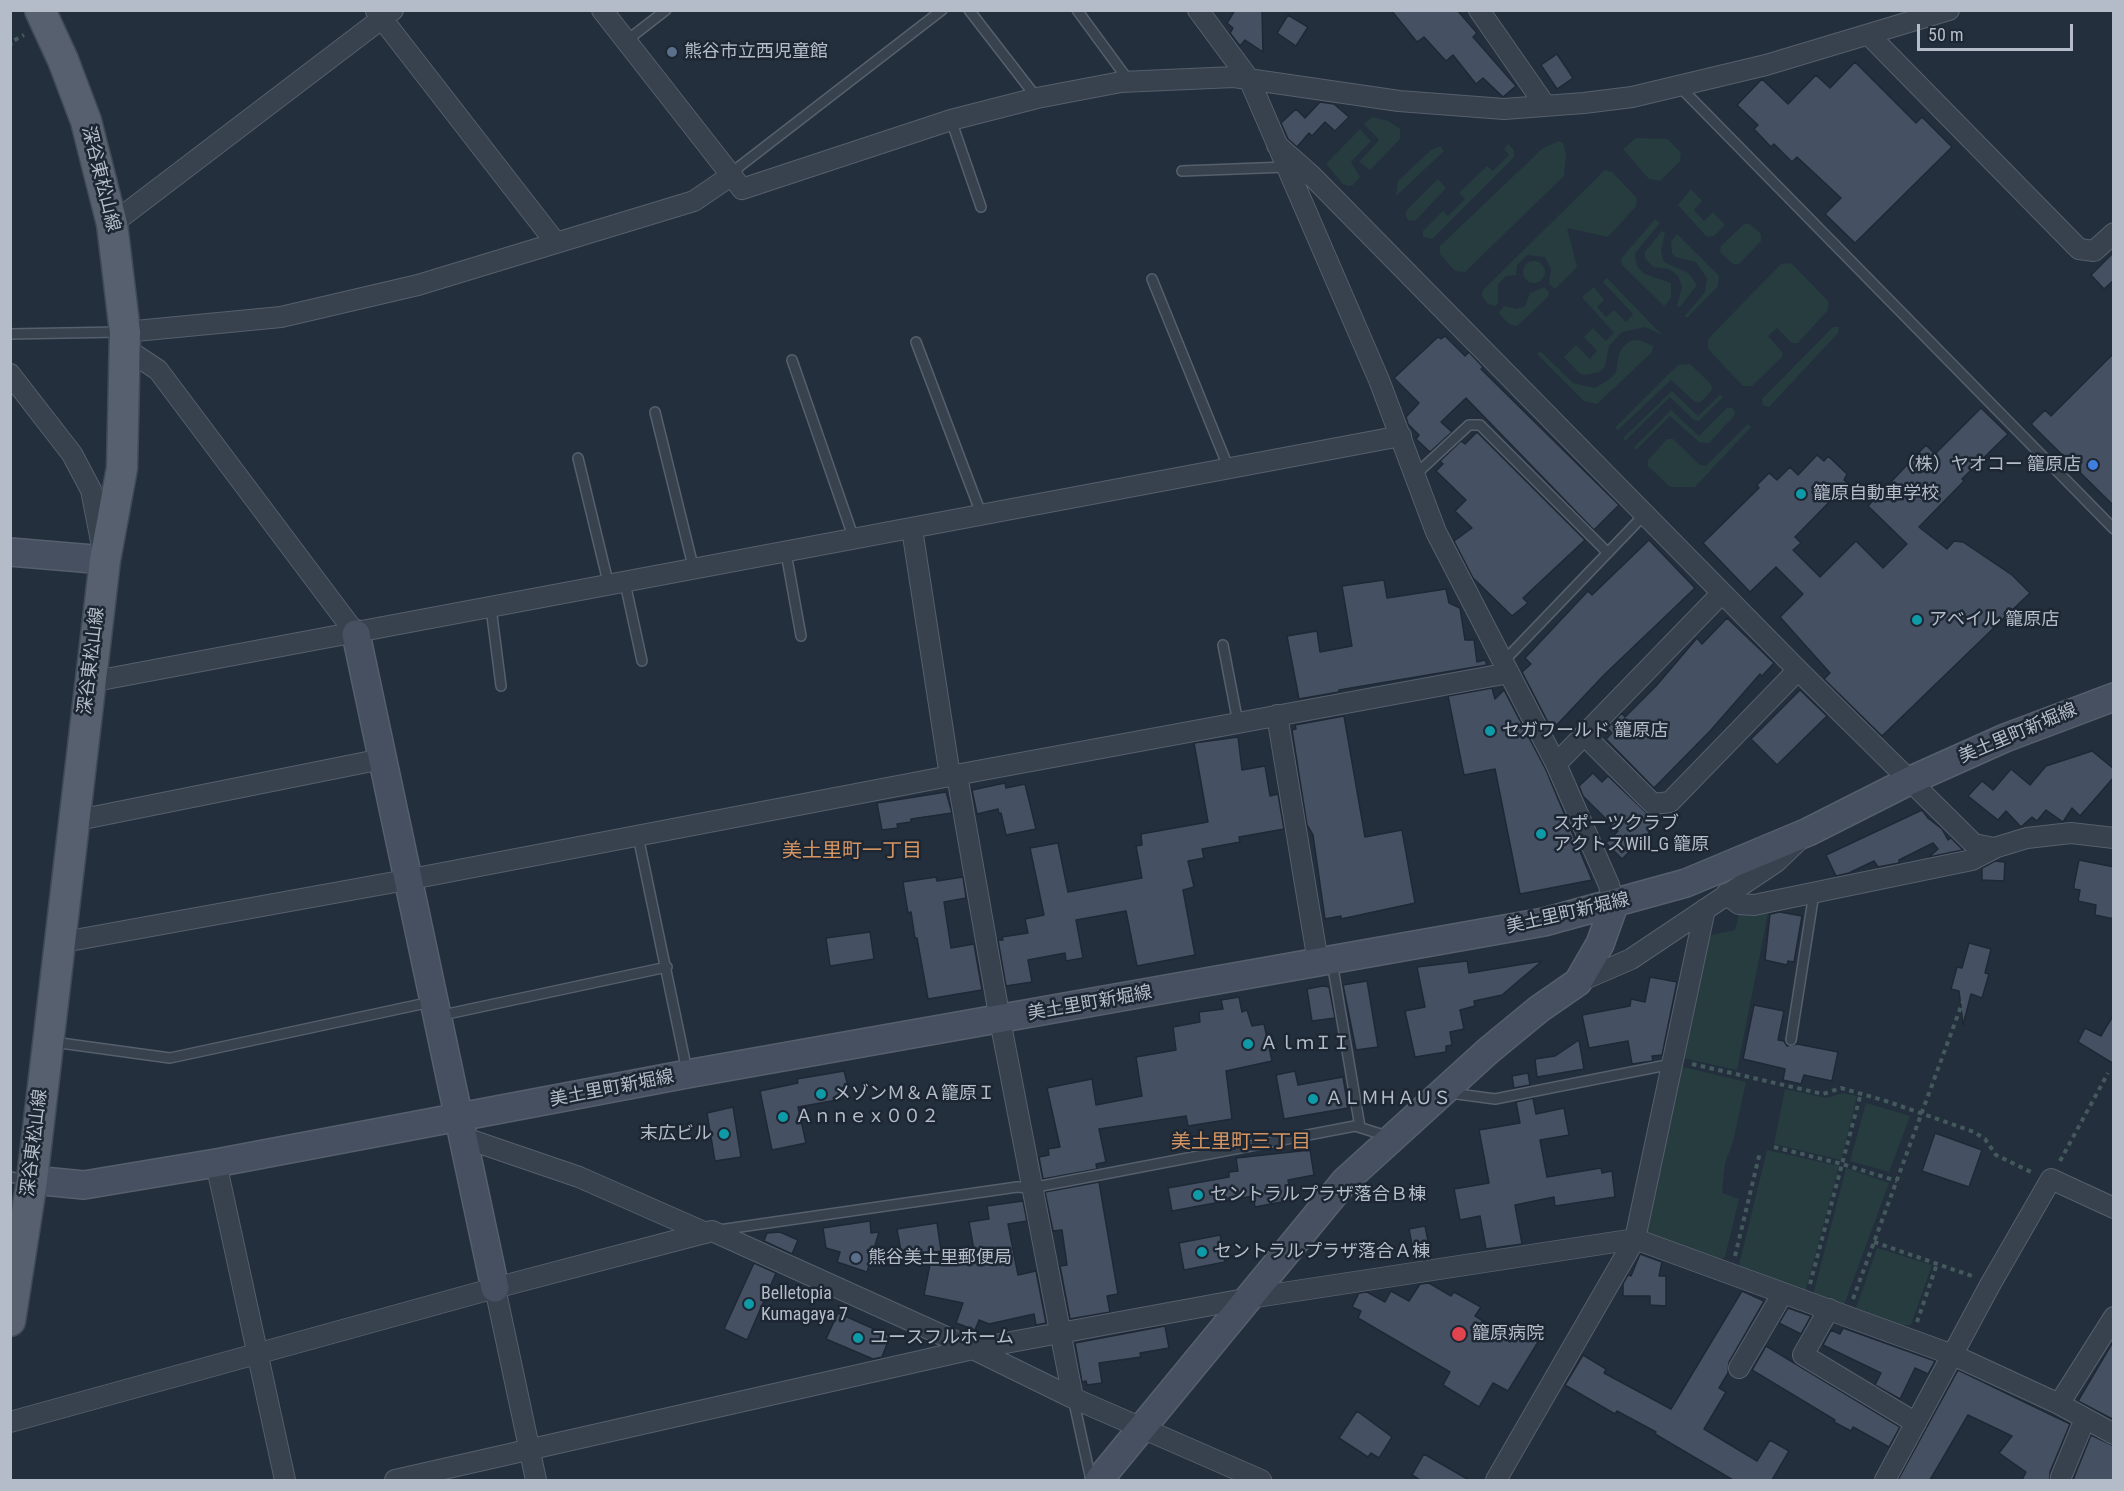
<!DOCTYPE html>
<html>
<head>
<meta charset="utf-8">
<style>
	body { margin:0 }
	#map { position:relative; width:2124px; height:1491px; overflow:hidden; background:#242f3e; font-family:"Roboto Condensed",sans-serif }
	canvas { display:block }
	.frame { position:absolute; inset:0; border:12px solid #b4bcc9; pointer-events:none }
	.scale { position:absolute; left:1917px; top:24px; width:156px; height:27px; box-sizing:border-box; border:3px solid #b4bcc9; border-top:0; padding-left:8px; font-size:18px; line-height:21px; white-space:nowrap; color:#b4bcc9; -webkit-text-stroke:4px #1d2633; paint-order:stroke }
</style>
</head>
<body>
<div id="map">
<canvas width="2124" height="1491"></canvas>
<div class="frame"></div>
<div class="scale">50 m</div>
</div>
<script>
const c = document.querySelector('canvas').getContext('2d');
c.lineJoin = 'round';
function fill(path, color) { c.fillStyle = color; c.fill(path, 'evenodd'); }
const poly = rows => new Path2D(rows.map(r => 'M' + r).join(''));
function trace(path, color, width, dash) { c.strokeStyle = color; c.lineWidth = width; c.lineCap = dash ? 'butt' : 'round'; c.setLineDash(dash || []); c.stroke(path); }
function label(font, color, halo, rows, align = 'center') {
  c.font = font + ' "Roboto Condensed","Noto Sans JP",sans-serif'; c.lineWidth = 5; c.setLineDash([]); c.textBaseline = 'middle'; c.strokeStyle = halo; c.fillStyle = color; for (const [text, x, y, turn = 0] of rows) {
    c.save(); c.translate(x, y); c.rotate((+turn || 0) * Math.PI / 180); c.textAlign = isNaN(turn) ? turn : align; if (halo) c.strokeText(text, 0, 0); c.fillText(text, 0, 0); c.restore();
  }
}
const green = poly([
	[1372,117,1388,121,1400,129,1400,139,1370,170,1359,162,1379,140,1364,124],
	[1360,129,1371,141,1351,162,1360,177,1353,185,1349,186,1343,184,1326,164],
	[1636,138,1668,139,1681,153,1680,161,1660,181,1649,179,1623,149],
	[1559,141,1563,143,1566,155,1564,176,1465,272,1455,271,1440,254,1440,246,1543,148],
	[1508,144,1514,150,1514,157,1432,239,1423,237,1423,231,1443,211,1448,216,1465,199,1459,193,1487,166,1493,171,1509,155,1504,149],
	[1440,146,1444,151,1396,196,1398,181,1431,150],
	[1605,170,1612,172,1637,198,1636,206,1608,237,1567,228,1577,267,1555,289,1549,284,1551,269,1545,257,1527,255,1517,265,1516,275,1506,276,1498,284,1498,303,1495,306,1488,304,1482,296,1483,290],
	[1438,179,1446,188,1415,221,1408,220,1405,214,1408,209],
	[1691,189,1702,201,1694,210,1704,221,1713,212,1725,225,1714,236,1707,237,1678,205],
	[1655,219,1660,223,1635,253,1636,262,1638,268,1645,274,1671,283,1671,298,1664,306,1622,265,1621,259],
	[1744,224,1750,224,1761,234,1761,241,1739,264,1733,264,1720,252,1721,246],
	[1662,231,1665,233,1661,251,1664,262,1688,273,1697,285,1680,307,1677,306,1682,286,1678,276,1669,269,1653,267,1645,258,1645,252],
	[1677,234,1719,276,1718,286,1688,317,1684,317,1705,292,1707,278,1696,262,1675,257,1672,253,1671,242],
	'1523 272a11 11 0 1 1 22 0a11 11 0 1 1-22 0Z',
	[1791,263,1829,302,1827,311,1798,343,1792,343,1777,328,1768,336,1783,353,1782,357,1752,386,1743,386,1708,349,1708,339,1781,264],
	[1607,278,1662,335,1645,327,1622,332,1609,346,1605,367,1599,372,1585,375,1579,373,1564,357,1576,345,1590,359,1597,351,1584,337,1593,328,1606,341,1614,333,1582,297,1594,287,1604,300,1597,307,1606,317,1614,310,1626,322,1633,314,1603,282],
	[1544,287,1549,292,1548,297,1517,326,1509,324,1499,313,1504,306,1517,309,1525,306,1530,293],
	[1833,327,1839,327,1838,333,1769,407,1763,405,1762,399],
	[1639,340,1653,346,1652,352,1597,404,1584,401,1537,354,1540,351,1573,383,1595,388,1610,379,1616,372,1619,353,1623,347,1630,341],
	[1690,364,1711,384,1712,390,1701,402,1695,402,1671,380,1618,430,1615,428,1678,365],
	[1672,391,1698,416,1720,395,1723,397,1699,421,1694,420,1670,397,1625,441,1623,438],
	[1727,408,1732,408,1735,411,1734,416,1709,443,1699,442,1670,416,1636,450,1634,447,1671,410,1699,436],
	[1748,424,1751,427,1695,487,1670,487,1648,466,1648,460,1667,439,1673,439,1700,465,1706,466],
	[1769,909,1737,1070,1678,1057,1707,936,1735,930,1739,914],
	[1679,1066,1746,1082,1733,1142,1725,1163,1722,1193,1739,1199,1725,1257,1719,1260,1647,1236,1642,1228],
	[1785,1089,1826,1098,1843,1093,1857,1096,1841,1160,1774,1144],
	[1866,1103,1910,1116,1889,1172,1850,1161],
	[1767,1150,1839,1166,1805,1293,1738,1269],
	[1846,1168,1889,1183,1844,1305,1813,1295],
	[1877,1248,1932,1265,1911,1325,1899,1325,1856,1308]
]);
const building = poly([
	[1235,10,1262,10,1263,52,1245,40,1240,46,1230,33,1233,28,1227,23,1235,10],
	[1391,10,1457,10,1477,33,1473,37,1516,86,1503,97,1483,78,1476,84,1453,55,1446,61,1424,37,1417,42,1391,10],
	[1288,15,1308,27,1296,46,1277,33,1288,15],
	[1557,54,1573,78,1557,89,1541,65,1557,54],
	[1855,62,1916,123,1922,117,1952,147,1855,243,1825,214,1841,198,1797,157,1792,162,1774,144,1771,147,1754,129,1758,125,1737,105,1762,79,1788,104,1816,75,1830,88,1855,62],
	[1320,102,1334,104,1349,117,1335,131,1325,122,1312,136,1309,133,1297,147,1288,139,1281,123,1296,109,1305,118,1320,102],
	[2114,252,2114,280,2104,289,2091,275,2114,252],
	[1445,336,1465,356,1469,352,1483,367,1481,369,1619,505,1594,530,1466,398,1441,422,1452,432,1430,452,1416,439,1419,435,1408,424,1406,417,1419,403,1394,378,1438,337,1441,339,1445,336],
	[2114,353,2114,506,2031,424,2045,410,2051,416,2114,353],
	[1981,408,2008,434,1962,479,1964,481,1919,527,1947,549,1954,541,1963,542,2012,575,2030,593,1882,736,1824,679,1830,673,1780,617,1803,594,1776,567,1750,592,1703,543,1759,488,1757,485,1769,473,1777,480,1790,467,1798,475,1817,455,1824,461,1828,456,1847,474,1844,480,1848,483,1795,537,1801,543,1793,550,1820,577,1856,541,1883,568,1907,544,1868,506,1926,445,1935,454,1981,408],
	[1477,432,1585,540,1523,598,1528,603,1512,616,1473,578,1454,541,1472,528,1455,511,1466,500,1436,471,1443,464,1440,461,1461,441,1465,444,1477,432],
	[1649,540,1695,588,1604,675,1552,730,1522,672,1531,664,1525,658,1588,591,1592,595,1649,540],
	[1384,580,1387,598,1446,589,1449,603,1460,608,1465,640,1474,640,1477,662,1485,660,1487,665,1339,690,1339,692,1299,699,1287,636,1317,631,1320,652,1352,646,1342,586,1384,580],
	[1727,618,1774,663,1762,676,1760,674,1711,730,1654,788,1606,739,1612,733,1607,728,1622,713,1625,717,1656,686,1697,638,1702,644,1727,618],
	[1492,688,1495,699,1504,690,1546,770,1592,880,1520,894,1495,769,1464,775,1448,696,1492,688],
	[1800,690,1827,716,1777,765,1751,739,1800,690],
	[1344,716,1365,837,1402,830,1415,903,1341,919,1341,916,1325,919,1313,835,1307,825,1292,730,1296,729,1295,725,1344,716],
	[1238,737,1242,770,1265,766,1270,796,1278,794,1284,829,1239,837,1240,842,1202,849,1204,858,1188,861,1194,887,1183,890,1195,955,1137,966,1126,911,1076,920,1083,958,1066,961,1065,953,1028,960,1032,982,1006,986,998,940,1003,940,1002,937,1028,933,1025,919,1044,915,1030,848,1058,843,1068,892,1142,878,1136,846,1142,845,1141,834,1208,822,1194,743,1238,737],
	[2092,751,2114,769,2114,777,2080,816,2072,808,2063,822,2046,810,2037,821,2032,817,2021,827,2006,811,1998,820,1968,796,1982,781,1993,790,2011,769,2030,785,2046,766,2092,751],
	[1593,773,1602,782,1608,776,1658,824,1622,859,1606,843,1618,831,1583,796,1579,786,1593,773],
	[1005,783,1006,788,1025,784,1036,829,1006,835,1001,813,999,814,998,809,977,814,972,790,1005,783],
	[946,792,952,813,911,819,911,822,897,824,898,828,882,830,877,803,946,792],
	[1922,810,1928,818,1942,829,1948,840,1951,838,1963,850,1929,857,1938,849,1933,843,1899,860,1899,863,1878,867,1874,861,1849,873,1836,876,1826,855,1922,810],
	[2079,860,2114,867,2114,919,2095,915,2096,905,2078,901,2080,890,2074,889,2074,885,2079,860],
	[1995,861,2005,862,2004,881,1982,880,1982,868,1995,861],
	[936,877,937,881,963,877,966,898,944,902,951,948,974,944,982,990,928,999,917,938,915,938,911,912,908,913,903,882,936,877],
	[1780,912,1802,916,1794,962,1788,961,1787,965,1765,960,1770,914,1780,912],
	[870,932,874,959,830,966,826,938,870,932],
	[1969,943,1991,949,1985,973,1989,974,1982,998,1971,994,1963,1025,1959,991,1951,989,1957,967,1962,968,1969,943],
	[1467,961,1469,973,1542,961,1502,995,1474,1001,1475,1006,1460,1010,1464,1029,1450,1032,1452,1045,1446,1046,1446,1052,1415,1057,1405,1011,1425,1007,1417,967,1467,961],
	[1650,977,1677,982,1662,1055,1652,1056,1653,1061,1632,1064,1628,1041,1589,1048,1582,1015,1630,1006,1631,999,1645,1002,1650,977],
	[1367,981,1378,1047,1356,1050,1343,985,1367,981],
	[1323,986,1329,987,1335,1018,1312,1021,1307,989,1323,986],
	[1239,997,1242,1012,1247,1010,1252,1026,1264,1024,1272,1061,1226,1071,1232,1119,1188,1126,1186,1116,1099,1129,1106,1162,1096,1164,1097,1169,1043,1179,1039,1157,1049,1155,1048,1149,1060,1147,1047,1088,1092,1079,1096,1105,1142,1096,1136,1057,1176,1050,1173,1027,1200,1022,1199,1012,1223,1009,1221,1000,1239,997],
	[1754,1005,1784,1011,1778,1040,1784,1041,1787,1046,1797,1044,1838,1052,1832,1081,1804,1075,1801,1084,1783,1080,1785,1069,1743,1059,1754,1005],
	[2114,1014,2114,1064,2078,1042,2085,1028,2101,1036,2114,1014],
	[1579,1040,1584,1069,1537,1077,1535,1059,1555,1056,1579,1040],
	[844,1071,848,1086,840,1089,843,1099,798,1107,806,1143,772,1150,760,1091,798,1083,797,1079,844,1071],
	[1295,1071,1298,1085,1343,1077,1348,1108,1284,1119,1276,1075,1295,1071],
	[1528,1073,1530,1085,1514,1088,1512,1076,1528,1073],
	[1533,1098,1536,1114,1564,1108,1569,1135,1540,1140,1547,1177,1601,1168,1602,1173,1612,1171,1615,1197,1555,1206,1554,1197,1515,1205,1522,1244,1486,1249,1480,1216,1460,1220,1454,1189,1489,1183,1479,1130,1520,1123,1516,1102,1533,1098],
	[733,1107,741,1157,715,1161,707,1113,733,1107],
	[1935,1133,1982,1150,1969,1187,1922,1171,1935,1133],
	[1310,1150,1314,1175,1288,1180,1292,1200,1255,1207,1253,1196,1172,1211,1168,1188,1229,1177,1229,1172,1238,1171,1236,1158,1310,1150],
	[1099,1182,1118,1294,1107,1296,1110,1312,1070,1319,1060,1266,1067,1265,1062,1230,1053,1231,1045,1192,1099,1182],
	[1023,1201,1027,1221,1008,1224,1018,1275,1036,1271,1046,1323,1036,1325,1034,1314,989,1324,979,1320,975,1330,956,1323,963,1303,924,1295,930,1264,975,1256,969,1222,989,1219,987,1206,1023,1201],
	[870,1221,871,1233,879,1232,867,1272,837,1262,840,1252,826,1248,823,1228,870,1221],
	[937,1223,941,1251,902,1257,897,1229,937,1223],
	[1425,1226,1428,1241,1412,1245,1409,1229,1425,1226],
	[780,1232,798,1240,792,1254,764,1241,767,1233,780,1232],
	[1220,1235,1225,1262,1184,1270,1179,1243,1220,1235],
	[1640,1254,1662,1262,1659,1276,1666,1276,1666,1306,1650,1305,1650,1296,1623,1296,1623,1284,1628,1275,1631,1276,1640,1254],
	[754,1263,776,1273,747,1340,724,1329,754,1263],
	[1429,1283,1451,1296,1454,1292,1481,1307,1475,1316,1503,1333,1508,1324,1538,1342,1508,1391,1493,1383,1479,1407,1443,1385,1450,1372,1358,1318,1361,1311,1352,1307,1359,1293,1367,1292,1385,1302,1391,1291,1409,1301,1420,1284,1429,1283],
	[1742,1291,1764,1301,1729,1362,1728,1373,1719,1388,1726,1392,1704,1429,1757,1461,1770,1440,1789,1451,1772,1480,1733,1480,1655,1434,1656,1432,1617,1411,1615,1414,1565,1385,1583,1355,1606,1369,1604,1373,1671,1409,1742,1291],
	[1788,1308,1811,1316,1801,1334,1779,1323,1788,1308],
	[838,1313,890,1336,882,1357,873,1359,826,1339,838,1313],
	[1165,1326,1169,1348,1140,1353,1141,1357,1099,1363,1102,1383,1087,1385,1086,1381,1082,1382,1075,1343,1165,1326],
	[1843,1328,1935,1361,1928,1374,1915,1368,1900,1399,1875,1385,1881,1373,1823,1345,1831,1330,1840,1334,1843,1328],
	[2114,1340,2114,1420,2078,1401,2114,1340],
	[1766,1346,1900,1427,1889,1447,1853,1427,1851,1431,1834,1422,1835,1420,1752,1370,1766,1346],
	[1958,1370,2070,1424,2050,1472,2050,1480,2022,1480,2026,1472,1999,1453,2012,1436,1968,1415,1930,1480,1898,1480,1958,1370],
	[1357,1411,1392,1437,1379,1458,1371,1453,1368,1457,1339,1438,1357,1411],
	[2091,1435,2114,1446,2114,1480,2073,1480,2091,1435],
	[1424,1454,1469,1480,1420,1480,1412,1475,1424,1454]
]);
const path = poly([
	[10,47,11,42,24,35],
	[1692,1064,1823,1094,1841,1088,1886,1101,1974,1132,1985,1139,1996,1155,2033,1173],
	[1774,1147,1842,1164,1897,1181],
	[2060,1161,2108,1073],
	[1874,1242,1972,1276],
	[1735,1256,1760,1152],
	[1810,1284,1861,1093],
	[1853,1299,1963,1001],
	[1917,1322,1937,1264]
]);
const lane = poly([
	[969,10,1037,98],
	[1077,10,1129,81],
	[626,41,666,10],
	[1679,86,2114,529],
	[951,120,981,207],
	[1182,171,1286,167],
	[732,175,740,166,942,10],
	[1152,279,1229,469],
	[10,334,120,332],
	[916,342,982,516],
	[792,360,854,539],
	[655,412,694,570],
	[578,458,609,586],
	[1415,475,1469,425,1480,425,1608,553],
	[786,553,801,636],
	[625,583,642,661],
	[491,608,501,686],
	[1223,645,1238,723],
	[1503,662,1645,514],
	[638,836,687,1071],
	[1332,962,1360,1127],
	[438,1016,667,967],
	[1791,1040,1814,893],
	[53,1042,170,1058,431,1002],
	[1450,1093,1495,1099,1672,1064],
	[10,1177,29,1180],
	[719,1230,1017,1187,1031,1188,1355,1126,1387,1136],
	[1073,1398,1091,1480]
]);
const street = poly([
	[602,10,742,189,951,120,1037,98,1121,82,1234,77,1399,101,1504,109,1584,103,1632,97,1766,65,1949,10],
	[1198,10,1249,79,1379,380,1436,532,1556,764,1609,885,1614,905],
	[1479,10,1545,105],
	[376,11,556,243],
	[1870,36,2079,249,2094,251,2114,233],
	[1277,145,1312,176,1798,670,1974,844,1994,848,2027,838,2071,833,2114,838],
	[112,224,393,10],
	[125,332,281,317,418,285,694,201,732,175],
	[125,348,158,370,356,634],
	[10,374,72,454,91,490,102,546],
	[912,529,950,776],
	[90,682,1401,436],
	[1277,715,1318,962],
	[1584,735,1653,804,1670,802,1798,670],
	[1556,764,1722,593],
	[957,775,1000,1020,1073,1398],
	[73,821,382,759],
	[1726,894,1739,904,1754,905,1972,860,1997,847],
	[58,943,406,880,950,776,1509,673],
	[1578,982,1631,959,1776,862,1799,840],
	[462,1137,579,1177,706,1233],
	[216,1163,285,1480],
	[495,1288,536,1480],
	[1829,1309,1803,1355,1916,1423],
	[1739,1368,1783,1293],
	[2059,1404,2114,1317],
	[10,1422,495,1288,712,1231,973,1349,1073,1398,1261,1480],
	[2061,1477,2085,1419],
	[395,1480,973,1349,1250,1298,1635,1239,1953,1355,2059,1404,2114,1434],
	[1496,1480,1635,1239,1705,909],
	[1885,1480,1990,1285,2051,1179,2114,1208]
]);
const secondary = poly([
	[10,552,105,560],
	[356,634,495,1288],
	[32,1180,84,1185,216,1163,687,1074,1544,922,1686,883,1808,832,1909,781,2005,738,2114,697],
	[1099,1480,1345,1181,1488,1051,1539,1009,1578,982,1600,944,1614,905]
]);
const primary = poly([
	[10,1321,32,1180,105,560,122,468,125,332,112,224,86,121,63,60,40,10]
]);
const markers = [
	[672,52,6,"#5c6f8a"],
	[2093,465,6,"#3f7fe0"],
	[1801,494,6,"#0f9aa8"],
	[1917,620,6,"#0f9aa8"],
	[1490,731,6,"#0f9aa8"],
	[1541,834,6,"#0f9aa8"],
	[1248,1044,6,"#0f9aa8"],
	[821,1094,6,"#0f9aa8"],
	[1313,1099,6,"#0f9aa8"],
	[783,1117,6,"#0f9aa8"],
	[724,1134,6,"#0f9aa8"],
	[1198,1195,6,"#0f9aa8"],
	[1202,1252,6,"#0f9aa8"],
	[856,1258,6,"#5c6f8a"],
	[749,1304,6,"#0f9aa8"],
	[1459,1334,8,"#e0444e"],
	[858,1338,6,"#0f9aa8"]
];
const poiNames = [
	["熊谷市立西児童館",684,52],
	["（株）ヤオコー 籠原店",2081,465,"right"],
	["籠原自動車学校",1813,494],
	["アベイル 籠原店",1929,620],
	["セガワールド 籠原店",1502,731],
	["スポーツクラブ",1553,824],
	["アクトスWill_G 籠原",1553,845],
	["ＡｌｍＩＩ",1260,1044],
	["メゾンＭ＆Ａ籠原Ｉ",833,1094],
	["ＡＬＭＨＡＵＳ",1325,1099],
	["Ａｎｎｅｘ００２",795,1117],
	["末広ビル",712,1134,"right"],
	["セントラルプラザ落合Ｂ棟",1210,1195],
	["セントラルプラザ落合Ａ棟",1214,1252],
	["熊谷美土里郵便局",868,1258],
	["Belletopia",761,1294],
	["Kumagaya 7",761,1315],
	["籠原病院",1472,1334],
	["ユースフルホーム",870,1338]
];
const streetNames = [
	["深谷東松山線",100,179,76],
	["深谷東松山線",92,661,-83],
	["美土里町新堀線",2018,734,-23],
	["美土里町新堀線",1568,914,-13],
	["美土里町新堀線",1090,1004,-10],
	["美土里町新堀線",612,1089,-11],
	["深谷東松山線",35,1143,-83]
];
const neighbourhoodNames = [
	["美土里町一丁目",852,852],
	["美土里町三丁目",1241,1143]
];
fill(green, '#263c3f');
fill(building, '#455162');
trace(building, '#1f2835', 1.5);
trace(lane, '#565f6c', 12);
trace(street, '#565f6c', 22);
trace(secondary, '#565f6c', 30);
trace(primary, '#414a57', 33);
trace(path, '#44595c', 4, [4.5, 4.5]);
trace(lane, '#38414e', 9);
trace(street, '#38414e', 20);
trace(secondary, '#465061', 27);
trace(primary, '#56606e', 30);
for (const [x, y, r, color] of markers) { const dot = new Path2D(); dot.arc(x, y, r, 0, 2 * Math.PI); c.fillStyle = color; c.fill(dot); trace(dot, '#1d2633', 2); }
label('18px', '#b4bcc9', '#1d2633', poiNames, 'left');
label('18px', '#b4bcc9', '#1d2633', streetNames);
label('20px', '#d59563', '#1d2633', neighbourhoodNames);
</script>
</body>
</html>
